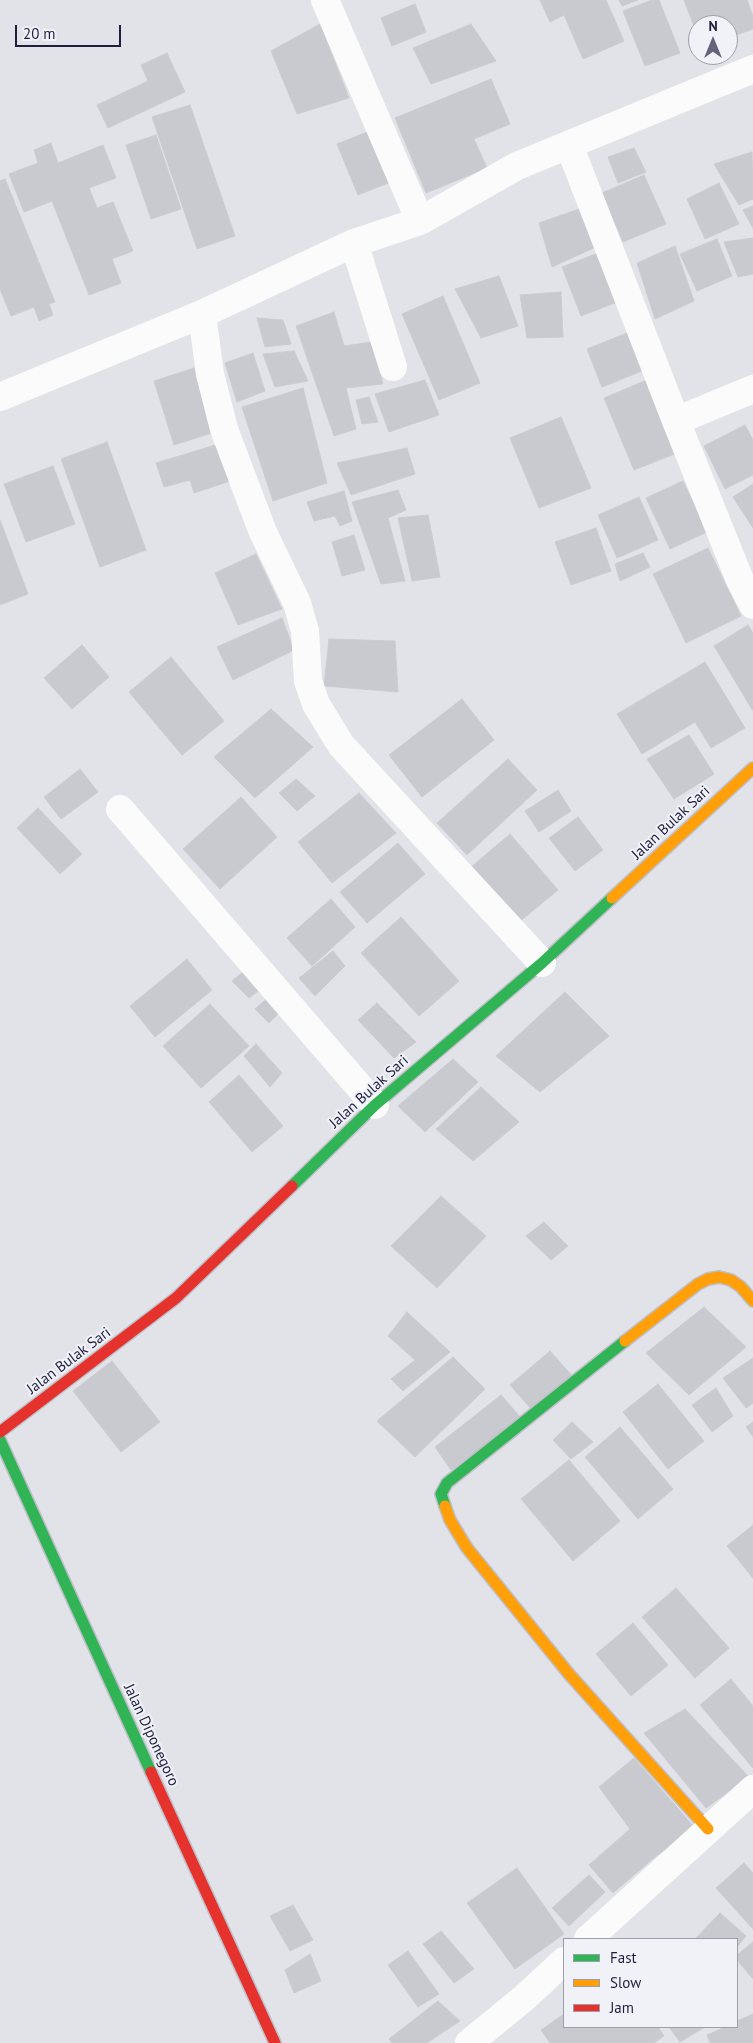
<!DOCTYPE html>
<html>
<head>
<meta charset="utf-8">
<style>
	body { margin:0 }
	#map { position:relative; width:753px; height:2043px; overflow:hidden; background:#e2e3e9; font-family:"PT Sans",sans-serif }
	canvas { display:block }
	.legend { position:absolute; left:563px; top:1938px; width:175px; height:90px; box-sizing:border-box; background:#f0f2f8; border:1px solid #9c9ead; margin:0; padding:6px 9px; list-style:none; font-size:15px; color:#1e1f3d }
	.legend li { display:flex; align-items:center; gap:10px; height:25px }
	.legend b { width:25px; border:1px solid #9c9ead }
	.north { position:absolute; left:688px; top:15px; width:50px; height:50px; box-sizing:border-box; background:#f0f2f8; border:1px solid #9c9ead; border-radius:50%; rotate:0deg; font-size:14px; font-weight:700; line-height:20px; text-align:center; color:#1e1f3d }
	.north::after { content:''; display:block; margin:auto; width:18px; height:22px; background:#636479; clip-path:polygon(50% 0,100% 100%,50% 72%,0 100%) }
	.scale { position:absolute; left:15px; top:25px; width:106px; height:22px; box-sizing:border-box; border:2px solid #1e1f3d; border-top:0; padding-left:6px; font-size:15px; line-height:18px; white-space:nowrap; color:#1e1f3d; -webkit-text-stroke:4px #f0f2f8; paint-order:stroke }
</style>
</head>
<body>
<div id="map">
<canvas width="753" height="2043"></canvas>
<ul class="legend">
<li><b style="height:6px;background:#30b455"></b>Fast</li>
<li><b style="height:6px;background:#ff9f0a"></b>Slow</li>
<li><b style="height:6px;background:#e5322d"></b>Jam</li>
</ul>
<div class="north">N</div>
<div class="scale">20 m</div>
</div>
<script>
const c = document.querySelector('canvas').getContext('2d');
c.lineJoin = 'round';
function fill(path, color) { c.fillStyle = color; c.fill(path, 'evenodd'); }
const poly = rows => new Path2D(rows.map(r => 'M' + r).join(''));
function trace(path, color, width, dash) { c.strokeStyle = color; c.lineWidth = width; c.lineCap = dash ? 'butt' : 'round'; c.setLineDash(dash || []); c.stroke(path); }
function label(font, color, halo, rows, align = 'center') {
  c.font = font + ' "PT Sans",sans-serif'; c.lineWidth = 4; c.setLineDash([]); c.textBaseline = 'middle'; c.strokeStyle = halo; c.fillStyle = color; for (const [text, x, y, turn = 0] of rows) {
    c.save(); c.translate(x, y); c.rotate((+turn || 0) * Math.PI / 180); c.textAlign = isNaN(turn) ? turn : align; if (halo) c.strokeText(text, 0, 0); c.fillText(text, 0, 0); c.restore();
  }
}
const building = poly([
	[540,0,606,0,624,41,583,59,564,15,550,22,540,0],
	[619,0,638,0,622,6,619,0],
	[652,0,659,0,680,53,645,66,623,11,652,0],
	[684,0,747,0,753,16,753,29,728,38,728,25,698,25,698,37,684,0],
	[415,4,426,32,392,46,381,18,415,4],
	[320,24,349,98,297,114,271,51,320,24],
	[471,24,496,61,431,84,413,48,471,24],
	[167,53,185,92,108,128,97,105,148,81,141,65,167,53],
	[491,79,510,124,474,139,487,168,426,193,395,118,491,79],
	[190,105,235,236,197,249,152,117,190,105],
	[375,129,396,180,358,195,337,144,375,129],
	[156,135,181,209,151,219,126,145,156,135],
	[51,143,58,163,103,145,116,178,89,188,97,208,113,202,133,251,112,259,121,283,89,295,52,201,24,212,9,174,38,163,34,150,51,143],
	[634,148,646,172,618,183,608,157,634,148],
	[752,152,753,199,739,205,714,164,752,152],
	[644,175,666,224,623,242,602,193,644,175],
	[5,179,55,302,49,304,53,315,39,321,34,307,11,316,0,289,0,181,5,179],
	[719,183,739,224,705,239,687,199,719,183],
	[753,206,753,228,743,210,753,206],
	[585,207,598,246,552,267,539,223,585,207],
	[753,238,753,274,738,277,724,242,753,238],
	[717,239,732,276,697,291,680,254,717,239],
	[675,246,694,301,655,319,637,263,675,246],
	[601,252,620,301,581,316,562,267,601,252],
	[499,276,518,326,481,338,455,289,499,276],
	[561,292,563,337,527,338,520,295,561,292],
	[443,296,480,383,439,400,402,314,443,296],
	[334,312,344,346,372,342,383,384,346,388,356,429,334,436,296,326,334,312],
	[257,318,283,320,291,344,265,347,257,318],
	[632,331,647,369,602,387,587,349,632,331],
	[294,351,308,381,275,387,263,354,294,351],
	[253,353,265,391,237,402,225,363,253,353],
	[194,368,215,432,174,445,154,381,194,368],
	[425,380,439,415,389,432,375,394,425,380],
	[647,380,677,453,634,470,604,398,647,380],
	[303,388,327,483,273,501,242,407,303,388],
	[369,397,378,422,362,424,356,400,369,397],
	[561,417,591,488,539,508,510,438,561,417],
	[745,425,753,440,753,475,725,489,704,446,745,425],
	[107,442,146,550,100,567,61,459,107,442],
	[222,443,233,480,194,493,190,480,164,487,156,463,222,443],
	[407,448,415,474,351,495,337,463,407,448],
	[53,466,75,524,26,542,4,484,53,466],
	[683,481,707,532,670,549,646,498,683,481],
	[753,484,753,528,733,497,753,484],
	[398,490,406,510,388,518,405,581,381,584,352,502,398,490],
	[344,491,352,521,340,526,335,516,314,521,307,502,344,491],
	[639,497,658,540,617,558,598,515,639,497],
	[428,515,440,577,412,581,398,518,428,515],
	[0,520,28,594,0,605,0,520],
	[596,528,611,571,571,585,555,542,596,528],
	[354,535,365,570,342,576,332,542,354,535],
	[708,548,741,616,686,643,653,574,708,548],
	[643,553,650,567,620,581,615,564,643,553],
	[256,554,282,609,238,625,215,573,256,554],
	[282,618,294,650,233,680,217,647,282,618],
	[748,625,753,633,753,711,714,646,748,625],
	[329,639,395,641,398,692,324,686,329,639],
	[82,645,109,677,72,709,44,678,82,645],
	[171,657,224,721,182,755,129,692,171,657],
	[705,662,745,728,711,748,695,722,642,754,617,714,705,662],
	[462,699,494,740,422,797,389,755,462,699],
	[271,709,313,747,255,798,214,757,271,709],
	[689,735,714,774,674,799,647,759,689,735],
	[508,759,537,790,467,855,437,823,508,759],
	[80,769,98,792,61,819,44,797,80,769],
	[296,779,315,796,297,811,279,793,296,779],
	[558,790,571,811,539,832,525,811,558,790],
	[359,793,396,833,332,883,298,842,359,793],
	[241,797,277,837,220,889,183,849,241,797],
	[38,808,82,854,60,874,17,828,38,808],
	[578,817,603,850,575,871,549,838,578,817],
	[510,834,558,890,518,923,470,868,510,834],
	[398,843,425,874,367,923,340,892,398,843],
	[331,899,355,927,312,966,287,938,331,899],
	[401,917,459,981,419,1016,361,953,401,917],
	[333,951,345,966,315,996,299,978,333,951],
	[187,959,212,990,155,1037,130,1006,187,959],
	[248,968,265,986,249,998,232,981,248,968],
	[565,992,609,1036,540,1092,496,1056,565,992],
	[271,995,284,1008,269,1023,255,1009,271,995],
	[377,1003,416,1042,394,1058,358,1020,377,1003],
	[210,1004,249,1046,201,1088,163,1046,210,1004],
	[256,1044,282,1073,270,1087,244,1056,256,1044],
	[453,1059,478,1082,425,1132,398,1106,453,1059],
	[239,1075,283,1126,252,1152,209,1102,239,1075],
	[481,1087,519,1122,473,1161,436,1129,481,1087],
	[441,1196,486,1236,437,1288,391,1246,441,1196],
	[544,1222,568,1246,551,1260,526,1236,544,1222],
	[704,1307,746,1347,689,1395,646,1353,704,1307],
	[407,1312,450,1352,403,1391,391,1379,415,1360,388,1336,407,1312],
	[550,1351,574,1378,532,1410,510,1385,550,1351],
	[453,1357,485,1389,415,1457,377,1421,453,1357],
	[753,1358,753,1403,746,1408,723,1378,753,1358],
	[112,1361,160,1422,121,1452,73,1391,112,1361],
	[658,1384,704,1441,668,1469,623,1412,658,1384],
	[716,1388,733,1416,712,1432,692,1405,716,1388],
	[501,1395,521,1418,451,1470,435,1447,501,1395],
	[572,1422,593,1442,571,1459,553,1440,572,1422],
	[753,1422,753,1437,746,1427,753,1422],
	[620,1427,673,1489,638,1519,585,1457,620,1427],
	[569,1460,620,1521,573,1561,521,1499,569,1460],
	[753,1525,753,1578,727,1546,753,1525],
	[676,1588,729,1648,695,1678,642,1617,676,1588],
	[633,1623,668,1665,631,1696,596,1654,633,1623],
	[731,1679,753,1706,753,1768,700,1705,731,1679],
	[685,1709,749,1777,706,1808,644,1733,685,1709],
	[634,1758,695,1828,655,1857,630,1829,599,1787,634,1758],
	[630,1829,655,1857,613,1893,589,1865,630,1829],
	[744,1863,753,1873,753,1929,716,1888,744,1863],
	[517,1868,564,1934,515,1969,467,1903,517,1868],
	[589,1875,605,1892,569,1926,552,1908,589,1875],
	[293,1905,313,1940,290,1951,270,1916,293,1905],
	[720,1913,746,1936,737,1947,737,1939,695,1939,720,1913],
	[441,1931,474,1969,454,1983,423,1944,441,1931],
	[753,1942,753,1979,737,1960,737,1955,753,1942],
	[408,1951,439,1994,418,2007,388,1965,408,1951],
	[310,1954,321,1981,294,1993,285,1970,310,1954],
	[438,2001,460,2021,427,2043,392,2043,389,2039,438,2001],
	[564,2014,564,2027,658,2027,664,2036,654,2043,550,2043,541,2030,564,2014],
	[753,2014,753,2043,710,2043,707,2035,725,2027,737,2027,737,2021,753,2014],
	[669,2027,705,2027,680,2042,669,2027]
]);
const street = poly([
	[325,0,420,221],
	[569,145,676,421,740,580,753,605],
	[354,243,393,367],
	[202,314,210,374,224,429,262,530,297,603,305,631,308,681,316,704,341,745,542,963],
	[0,397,202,314,354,243,420,221,517,166,753,69],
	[676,421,753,389],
	[120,809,375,1105],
	[588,1939,753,1789],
	[469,2043,524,1998,564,1961]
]);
const fast = poly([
	[292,1186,375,1105,542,963,612,898],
	[0,1440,151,1772],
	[445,1506,441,1494,447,1483,625,1341]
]);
const slow = poly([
	[612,898,753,768],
	[625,1341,698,1284,708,1279,719,1277,731,1280,741,1287,753,1301],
	[445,1506,450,1520,467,1548,569,1674,708,1829]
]);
const jam = poly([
	[0,1432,176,1298,292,1186],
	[151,1772,275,2043]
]);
const streetNames = [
	["Jalan Bulak Sari",671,823,-43],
	["Jalan Bulak Sari",369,1092,-42],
	["Jalan Bulak Sari",69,1361,-37],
	["Jalan Diponegoro",151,1735,65]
];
fill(building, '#c9cad0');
trace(building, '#cbccd2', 1);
trace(fast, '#bebfc8', 14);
trace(slow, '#bebfc8', 14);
trace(jam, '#bebfc8', 14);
trace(street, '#fbfbfc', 28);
trace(fast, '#30b455', 11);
trace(slow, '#ff9f0a', 11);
trace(jam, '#e5322d', 11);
label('15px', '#1e1f3d', '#f0f2f8', streetNames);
</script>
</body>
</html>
